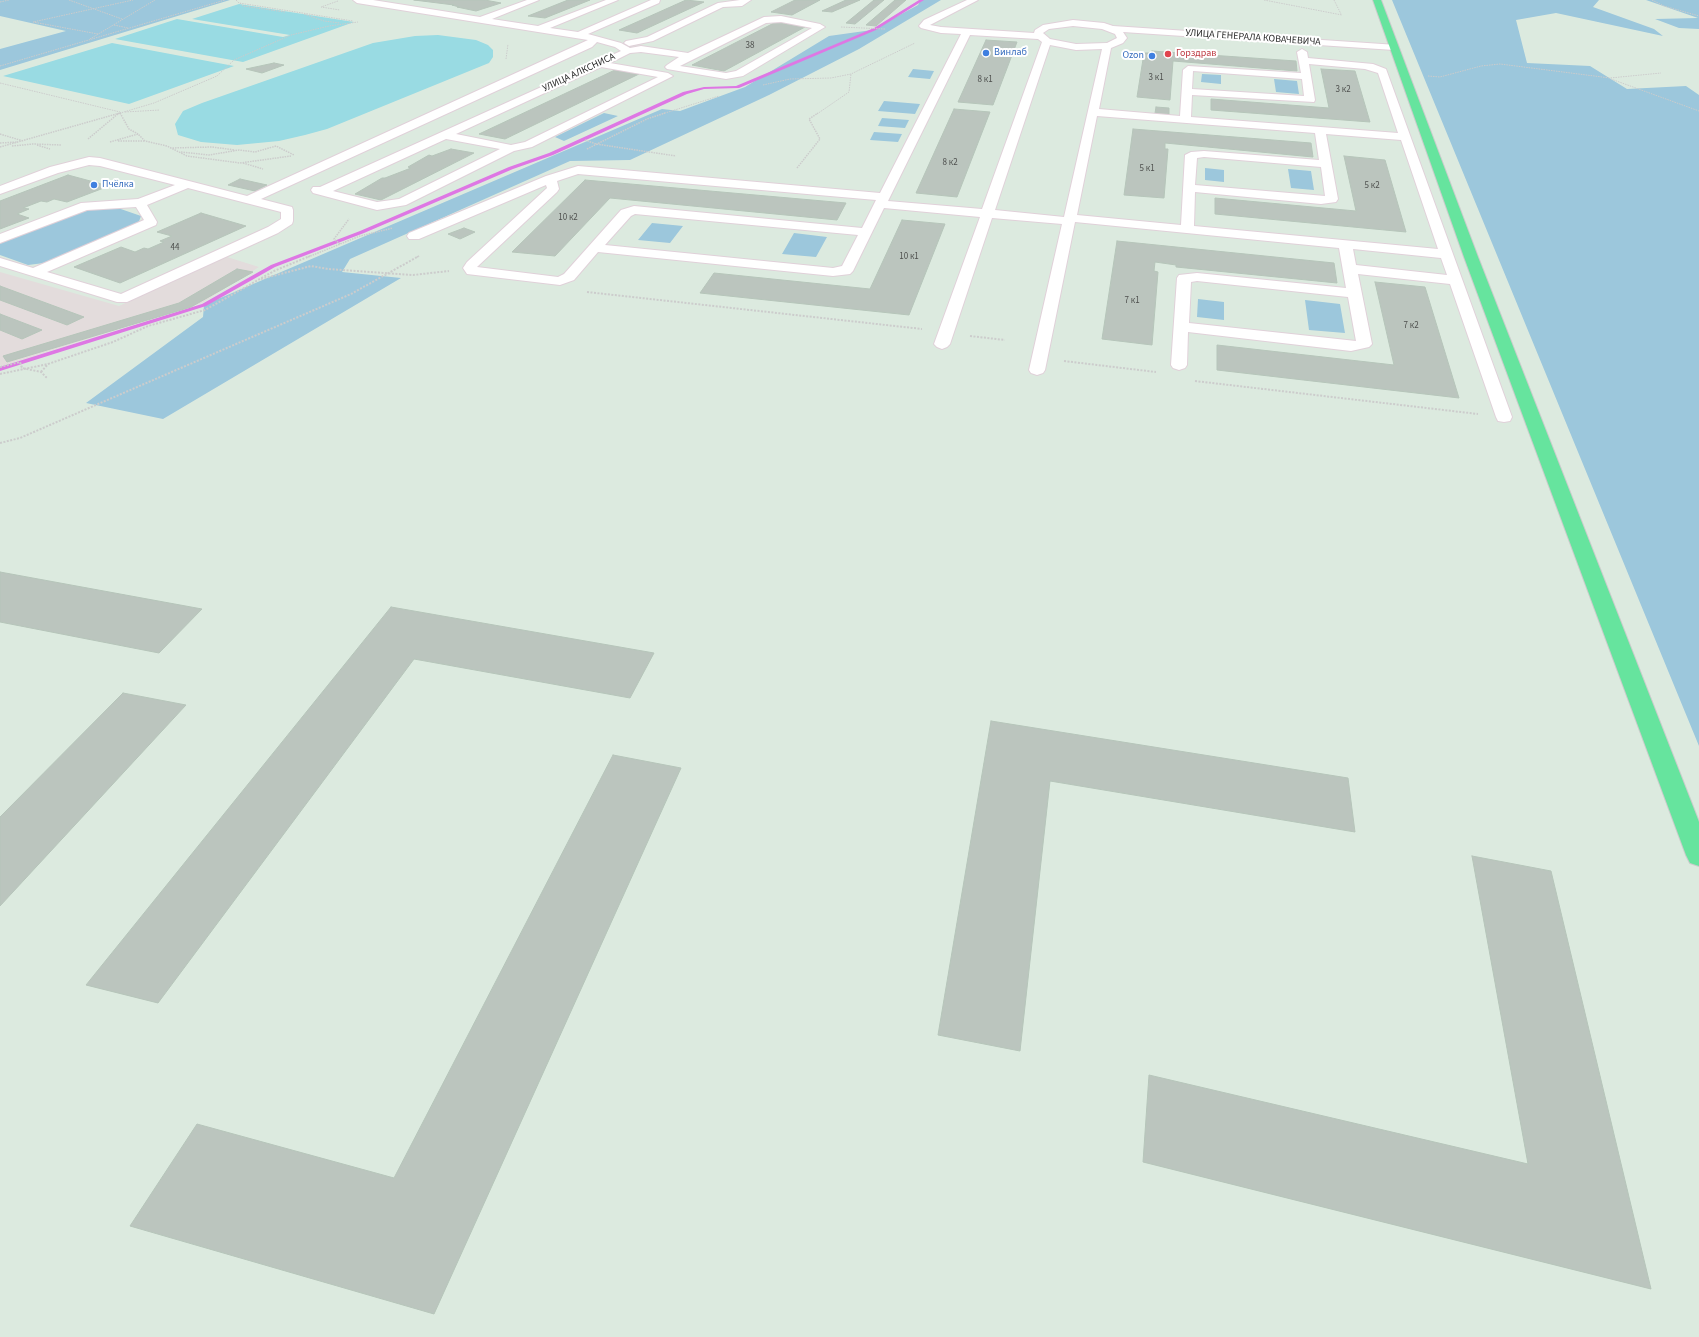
<!DOCTYPE html>
<html>
<head>
<meta charset="utf-8">
<style>
	body { margin:0 }
	canvas { display:block; background:#dceadf }
</style>
</head>
<body>
<canvas width="1699" height="1337"></canvas>
<script>
const c = document.querySelector('canvas').getContext('2d');
c.lineJoin = 'round';
function fill(path, color) { c.fillStyle = color; c.fill(path, 'evenodd'); }
const poly = rows => new Path2D(rows.map(r => 'M' + r).join(''));
function trace(path, color, width, dash) { c.strokeStyle = color; c.lineWidth = width; c.lineCap = dash ? 'butt' : 'round'; c.setLineDash(dash || []); c.stroke(path); }
function label(font, color, halo, rows, align = 'center') {
  c.font = font + ' "Source Sans 3",sans-serif'; c.lineWidth = 4; c.setLineDash([]); c.textBaseline = 'middle'; c.strokeStyle = halo; c.fillStyle = color; for (const [text, x, y, turn = 0] of rows) {
    c.save(); c.translate(x, y); c.rotate((+turn || 0) * Math.PI / 180); c.textAlign = isNaN(turn) ? turn : align; if (halo) c.strokeText(text, 0, 0); c.fillText(text, 0, 0); c.restore();
  }
}
const industrial = poly([
	[227,257,259,267,202,303,2,366,0,365,0,272,119,306]
]);
const green = poly([
	[0,0,230,0,0,70,0,49,66,31,0,16],
	[921,0,941,0,859,49,769,95,630,160,570,161,350,259,342,272,401,278,163,419,86,403,203,317,204,305,662,109,680,111,745,87,829,36,872,30,918,5],
	[1392,0,1599,0,1593,7,1654,29,1663,36,1556,13,1516,20,1527,63,1590,66,1627,89,1686,86,1699,95,1699,746],
	[1646,0,1699,0,1699,29,1679,28,1655,19,1698,18],
	[913,69,934,71,930,79,908,77],
	[1202,74,1221,75,1221,84,1201,82],
	[1274,79,1297,81,1299,94,1276,92],
	[884,101,920,104,915,114,878,111],
	[604,113,618,116,564,141,555,137],
	[882,118,909,120,905,128,878,126],
	[874,132,902,134,898,142,870,140],
	[1205,168,1224,170,1224,182,1205,180],
	[1288,169,1311,171,1314,190,1291,188],
	[115,207,141,216,138,224,44,263,28,265,0,255,0,242,88,209],
	[652,223,683,226,670,243,638,240],
	[794,233,827,237,816,257,782,254],
	[1198,299,1224,302,1224,320,1197,317],
	[1305,300,1340,304,1345,333,1309,330]
]);
const pitch = poly([
	[239,4,354,22,243,62,115,39,177,19,283,37,290,35,192,19],
	[438,35,476,40,488,45,493,50,493,57,489,63,327,129,305,135,279,141,237,145,201,142,178,135,175,124,183,111,202,103,373,43,415,36],
	[112,43,234,66,129,104,3,76]
]);
const stream = poly([
	[919,0,924,0,876,30,739,88,704,89,687,94,553,155,513,169,364,233,275,267,206,306,0,371,0,367,202,304,271,265,360,231,509,167,549,153,683,92,704,87,736,86,874,28,919,0]
]);
const building = poly([
	[414,0,485,0,501,3,476,11,457,7,459,7,452,5,454,5,414,0],
	[568,0,590,0,545,18,528,16,568,0],
	[686,0,704,2,637,33,619,30,686,0],
	[795,0,820,0,792,15,771,12,795,0],
	[846,0,860,0,832,12,822,11,846,0],
	[874,0,884,0,855,24,846,23,874,0],
	[895,0,906,0,876,26,866,25,895,0],
	[776,22,805,27,724,71,692,65,776,22],
	[986,40,1017,42,993,105,958,102,986,40],
	[1152,51,1296,61,1297,71,1173,61,1170,100,1137,97,1144,53,1152,53,1152,51],
	[274,63,284,65,262,73,246,69,274,63],
	[1321,69,1355,71,1370,122,1211,110,1211,99,1329,108,1321,69],
	[615,70,639,74,505,139,479,134,615,70],
	[1156,107,1169,108,1169,114,1155,113,1156,107],
	[954,109,990,112,957,197,916,193,954,109],
	[1133,129,1311,143,1313,157,1165,143,1165,149,1168,149,1164,198,1124,195,1133,129],
	[451,149,474,153,381,200,355,194,382,178,385,178,411,168,408,167,429,155,432,156,451,149],
	[1344,156,1385,160,1406,232,1215,214,1215,198,1356,211,1344,156],
	[68,175,109,186,67,202,54,199,47,202,41,201,23,208,29,209,17,214,29,218,0,229,0,201,68,175],
	[240,179,267,185,255,191,228,185,240,179],
	[585,180,846,203,837,220,610,198,555,256,512,252,585,180],
	[201,213,246,226,120,283,74,267,121,247,135,252,144,248,148,249,164,242,160,241,172,236,157,232,201,213],
	[902,220,945,224,909,315,700,293,714,273,870,289,902,220],
	[464,228,475,232,460,239,448,234,464,228],
	[1117,241,1334,263,1337,283,1176,267,1176,265,1155,262,1154,271,1158,272,1152,345,1102,339,1117,241],
	[237,269,253,272,191,307,7,362,3,356,179,303,237,269],
	[1375,282,1425,287,1459,398,1217,370,1217,345,1394,365,1375,282],
	[0,286,84,317,67,325,0,300,0,286],
	[0,314,42,330,22,339,0,330,0,314],
	[0,572,202,609,159,653,0,622,0,572],
	[391,607,654,653,630,698,414,659,158,1003,86,985,391,607],
	[123,693,186,705,0,906,0,817,123,693],
	[991,721,1348,778,1355,832,1050,781,1020,1051,938,1035,991,721],
	[613,755,681,768,434,1314,130,1226,197,1124,394,1178,613,755],
	[1472,856,1551,871,1651,1289,1143,1162,1149,1075,1528,1164,1472,856]
]);
const pathFar2 = poly([
	[69,0,122,19],
	[236,0,239,3,353,21],
	[1264,0,1342,15],
	[1334,0,1341,14],
	[1652,0,1664,6,1699,16],
	[338,1,321,7,340,10],
	[0,2,9,0],
	[240,3,243,6,285,12],
	[304,14,324,21,340,23],
	[114,25,128,28],
	[841,27,885,29],
	[98,34,33,22,133,0],
	[90,39,155,0],
	[506,59,508,44],
	[0,66,225,0],
	[1428,76,1440,77,1481,66,1500,64,1610,78,1661,73],
	[1611,79,1699,111],
	[0,83,120,112],
	[763,85,790,79,831,78,851,74,915,43],
	[120,112,121,114],
	[125,112,160,110],
	[117,114,154,103,217,76,234,60,291,35,329,26,358,22],
	[662,114,719,96],
	[817,114,849,92,851,74]
]);
const pathFar1 = poly([
	[120,113,129,129,138,134],
	[0,134,23,141],
	[88,139,119,113],
	[585,140,596,144,676,156],
	[118,141,145,141],
	[110,142,138,134,145,141,167,146,187,156,240,163,291,156],
	[0,143,18,142],
	[37,145,50,149],
	[12,146,33,144,61,145],
	[0,147,120,113],
	[170,148,212,147,235,150],
	[587,149,647,119,665,113],
	[181,152,209,155,239,150,255,152,276,146,294,155],
	[243,163,263,169],
	[797,168,820,139,809,119,818,113],
	[340,244,334,239,349,219],
	[308,257,360,236,393,228],
	[417,257,419,256]
]);
const path = poly([
	[261,279,311,266,328,269,413,275,449,271],
	[587,292,922,329],
	[970,336,1005,340],
	[1064,361,1156,372],
	[0,367,20,362,22,368,41,372,47,378],
	[41,372,48,364],
	[0,374,48,364,113,342,148,326,205,310,274,271,310,256],
	[1195,381,1478,414],
	[0,443,20,438,351,294,419,256]
]);
const minor = poly([
	[353,0,373,0,480,17,527,0,539,0,492,19,538,26,606,0,618,0,550,28,578,32,651,0,660,0,659,3,588,34,621,43,630,48,641,46,688,53,764,17,781,16,820,24,825,27,743,76,726,79,667,69,665,67,667,65,679,57,641,52,630,53,610,63,668,73,673,76,532,147,514,151,406,205,377,210,313,193,311,190,313,187,320,187,621,51,615,47,597,42,592,47,261,199,292,207,293,210,293,221,292,224,278,233,127,302,117,302,0,266,0,258,33,268,144,220,136,207,87,210,0,243,0,234,81,203,138,199,175,185,100,166,89,165,58,173,0,194,0,186,50,167,89,157,100,158,247,196,588,40,357,3,353,0],
	[781,22,812,28,736,71,726,73,680,66,766,23,781,22],
	[601,67,658,77,525,142,511,145,456,134,601,67],
	[446,139,500,149,399,199,377,202,333,191,446,139],
	[188,188,281,212,281,219,268,227,121,294,47,272,156,225,157,222,147,205,188,188],
	[740,0,751,0,742,6,723,7,653,41,629,46,624,43,626,41,647,37,718,3,740,0],
	[967,0,978,0,930,25,941,27,1034,33,1035,30,1043,25,1073,20,1104,23,1113,26,1397,45,1397,49,1394,50,1123,32,1127,38,1123,43,1111,48,1099,109,1180,116,1183,70,1188,66,1301,73,1297,52,1302,49,1307,52,1308,58,1373,64,1386,69,1512,417,1510,421,1504,422,1498,421,1496,417,1450,284,1358,274,1372,344,1369,347,1351,351,1188,332,1187,365,1185,368,1179,370,1173,368,1171,365,1177,278,1179,275,1197,273,1346,288,1339,248,1075,222,1045,370,1043,373,1037,375,1031,373,1029,370,1062,224,992,218,950,344,947,347,942,349,937,347,934,344,980,217,884,208,853,271,850,274,833,276,598,252,574,280,560,285,467,274,463,268,467,262,547,188,546,185,419,239,409,239,407,236,409,233,546,176,578,166,880,193,961,34,941,33,921,28,919,26,924,20,967,0],
	[1073,26,1102,29,1115,34,1117,38,1107,43,1076,44,1050,39,1043,33,1049,29,1073,26],
	[970,35,1038,39,1042,42,982,209,888,201,970,35],
	[1050,45,1076,50,1102,49,1064,217,995,210,1050,45],
	[1309,64,1365,69,1378,73,1398,133,1191,117,1192,95,1314,102,1315,100,1309,64],
	[1193,71,1302,79,1304,96,1192,89,1193,71],
	[1097,116,1315,133,1319,160,1204,151,1191,152,1185,155,1181,225,1077,215,1097,116],
	[1326,134,1401,140,1438,249,1194,226,1195,192,1321,204,1336,202,1338,199,1326,134],
	[1204,157,1321,167,1325,196,1195,185,1197,158,1204,157],
	[578,174,876,200,862,228,634,206,621,210,564,274,558,277,477,267,557,192,559,189,557,181,578,174],
	[635,214,858,235,842,266,833,268,605,245,631,216,635,214],
	[1353,249,1441,258,1447,275,1356,265,1353,249],
	[1197,281,1348,297,1356,341,1189,323,1191,282,1197,281]
]);
const major = poly([
	[1373,0,1381,0,1478,257,1699,822,1699,866,1690,863,1686,855,1464,257,1373,0]
]);
const markers = [
	[986,53,4,"#3f7fe0"],
	[1168,54,4,"#e0444e"],
	[1152,56,4,"#3f7fe0"],
	[94,185,4,"#3f7fe0"]
];
const farNumbernames = [
	["38",750,46],
	["3 к1",1156,78],
	["8 к1",985,80],
	["3 к2",1343,90],
	["8 к2",950,163],
	["5 к1",1147,169],
	["5 к2",1372,186],
	["10 к2",568,218],
	["44",175,248],
	["10 к1",909,257],
	["7 к1",1132,301],
	["7 к2",1411,326]
];
const farStreetnames = [
	["УЛИЦА ГЕНЕРАЛА КОВАЧЕВИЧА",1253,38,4],
	["УЛИЦА АЛКСНИСА",579,73,-25]
];
const farShopnames = [
	["Винлаб",994,53],
	["Ozon",1144,56,"right"],
	["Пчёлка",102,185]
];
const farHealthnames = [
	["Горздрав",1176,54]
];
fill(industrial, '#e3dcdc');
fill(green, '#9cc7dc');
fill(pitch, '#99dbe3');
fill(stream, '#de77e4');
fill(building, '#bbc5be');
trace(building, '#b6c5ba', 1);
trace(minor, '#e0d1d9', 2);
trace(major, '#ccc', 2);
trace(pathFar2, '#ccc', 1, [1.5, 1]);
trace(pathFar1, '#ccc', 1.5, [1.5, 1]);
trace(path, '#ccc', 2, [2, 1.5]);
fill(minor, '#fff');
fill(major, '#66e49e');
for (const [x, y, r, color] of markers) { const dot = new Path2D(); dot.arc(x, y, r, 0, 2 * Math.PI); c.fillStyle = color; c.fill(dot); trace(dot, '#fff', 1.5); }
label('9px', '#4e504e', null, farNumbernames);
label('10px', '#292929', '#fff', farStreetnames);
label('10px', '#366cbe', '#fff', farShopnames, 'left');
label('10px', '#be3a42', '#fff', farHealthnames, 'left');
</script>
</body>
</html>
